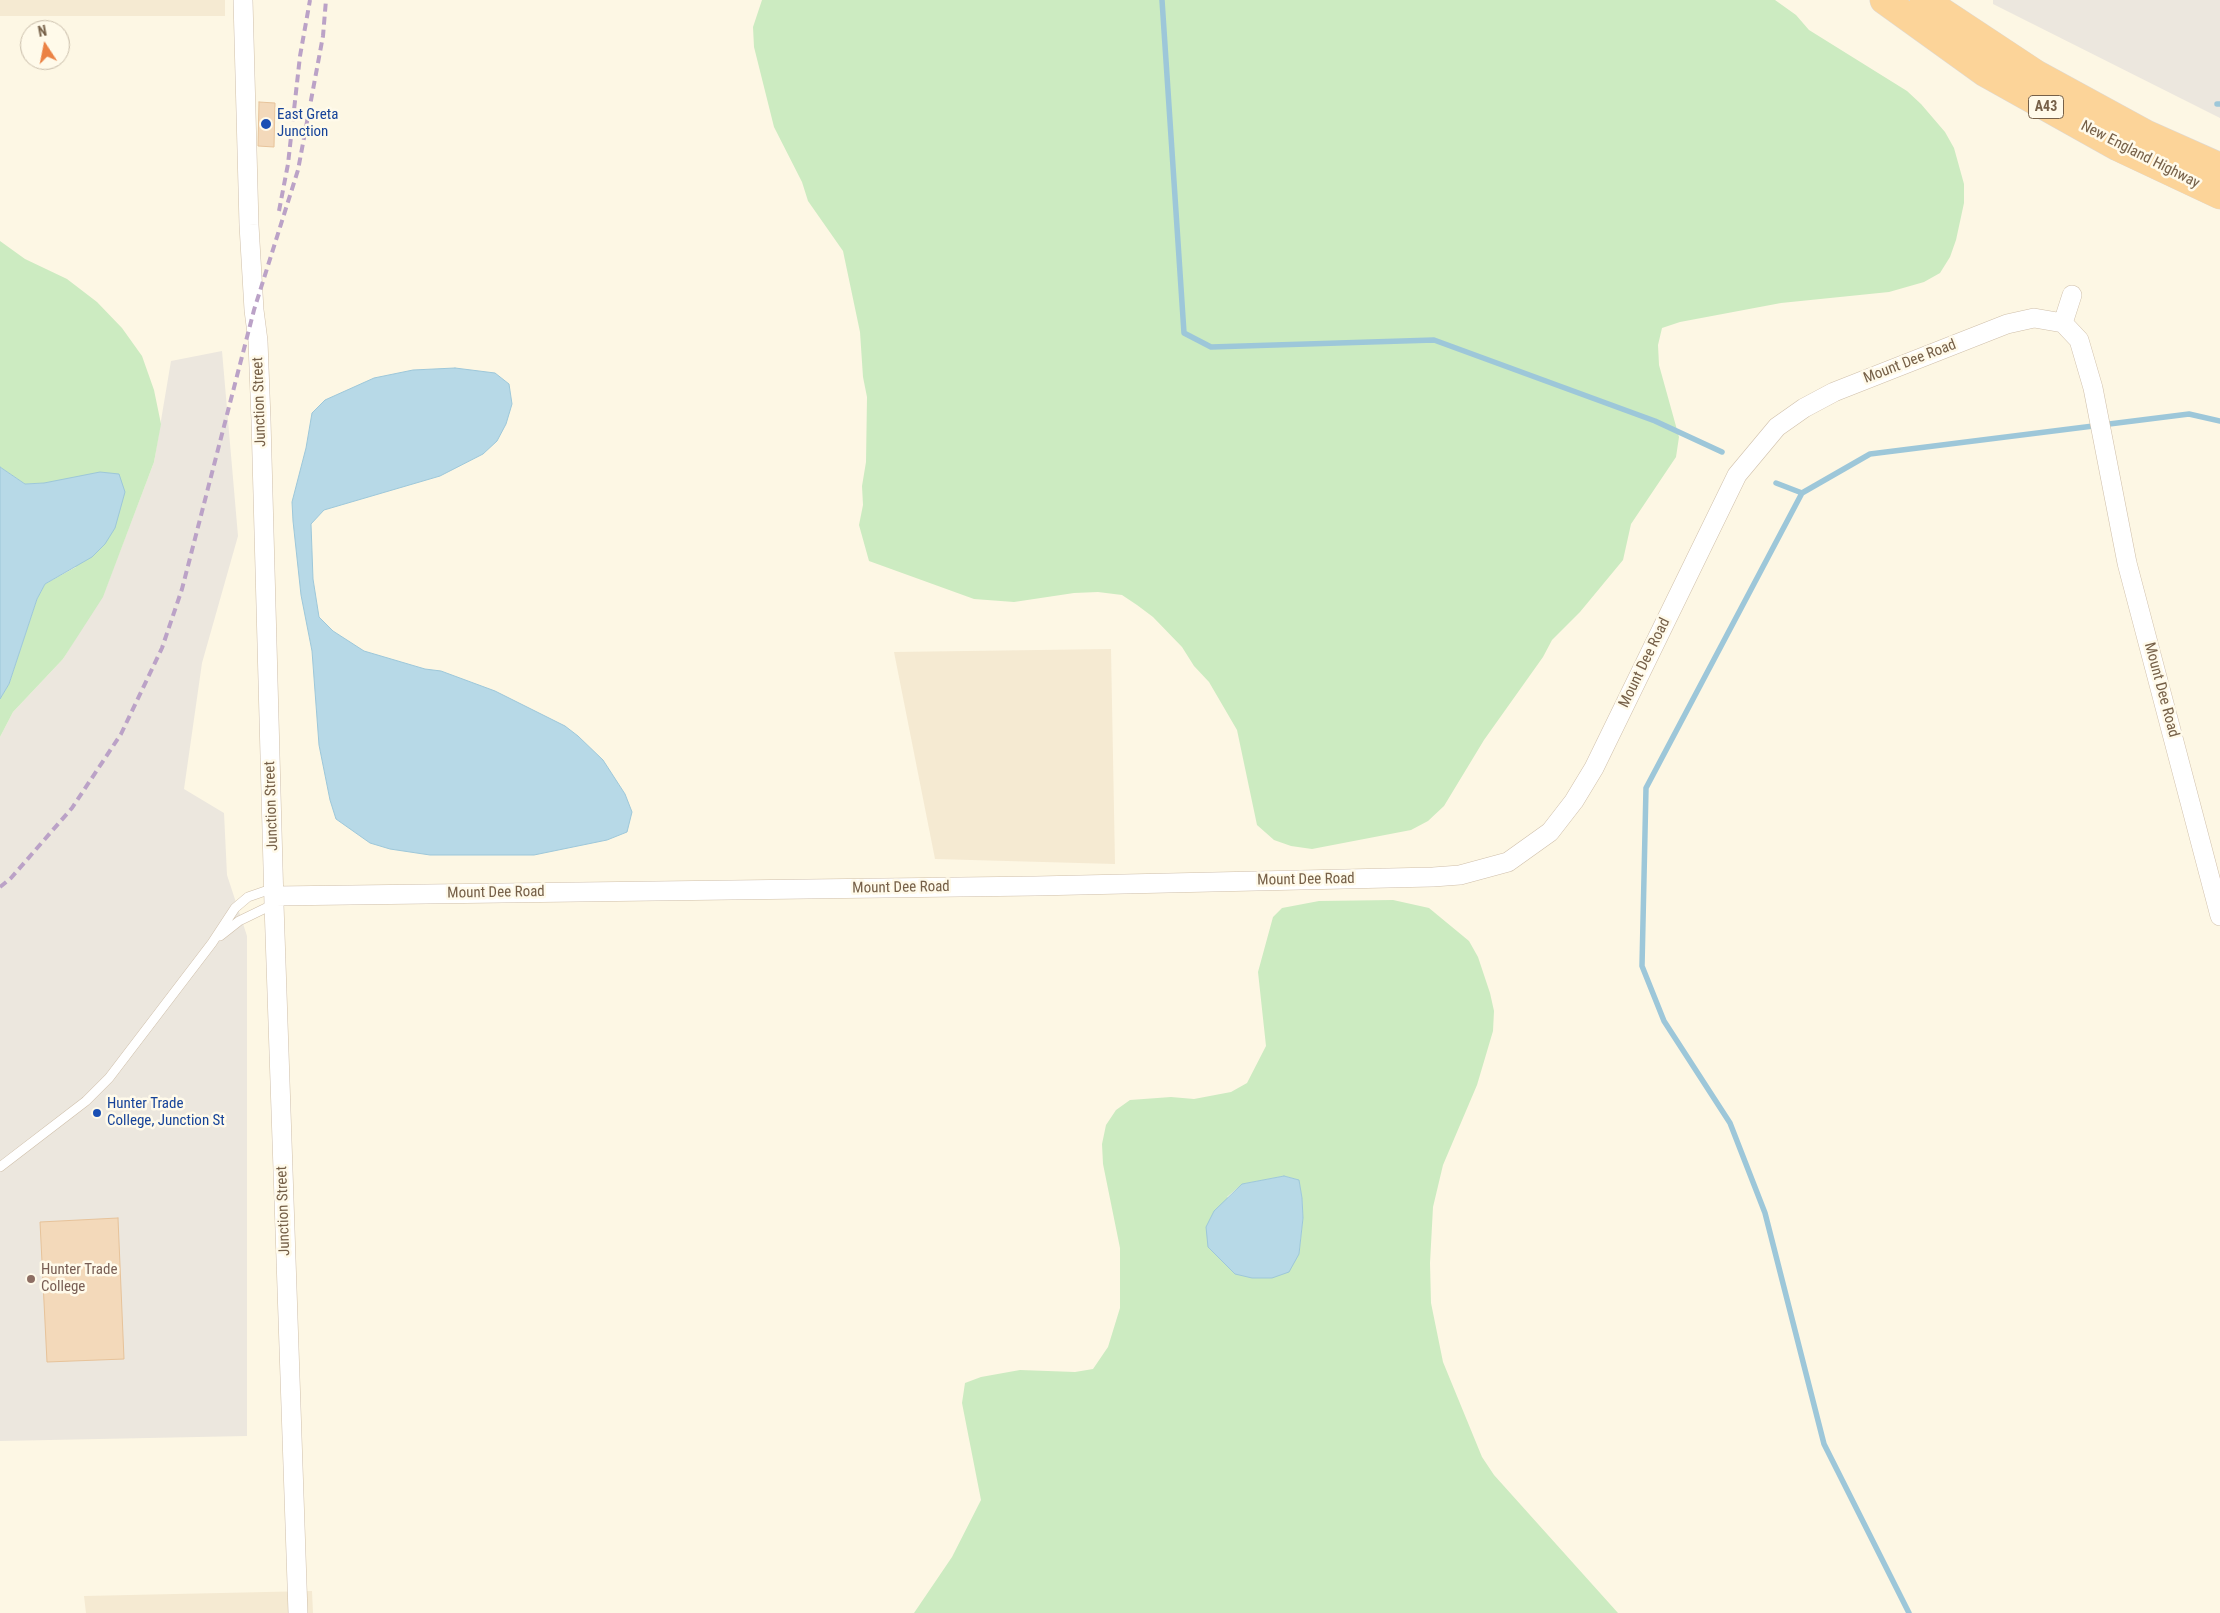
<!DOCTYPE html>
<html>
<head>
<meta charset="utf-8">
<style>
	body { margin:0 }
	#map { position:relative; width:2220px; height:1613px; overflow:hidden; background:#fdf7e4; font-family:"Roboto Condensed",sans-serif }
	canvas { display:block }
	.north { position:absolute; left:20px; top:20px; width:50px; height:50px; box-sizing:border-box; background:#fffaea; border:1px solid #c8bca9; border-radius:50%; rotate:349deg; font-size:14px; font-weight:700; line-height:20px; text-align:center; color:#766048 }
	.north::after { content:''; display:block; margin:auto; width:18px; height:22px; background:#eb8244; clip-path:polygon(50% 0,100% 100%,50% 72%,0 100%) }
</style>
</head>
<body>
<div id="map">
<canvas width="2220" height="1613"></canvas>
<div class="north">N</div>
</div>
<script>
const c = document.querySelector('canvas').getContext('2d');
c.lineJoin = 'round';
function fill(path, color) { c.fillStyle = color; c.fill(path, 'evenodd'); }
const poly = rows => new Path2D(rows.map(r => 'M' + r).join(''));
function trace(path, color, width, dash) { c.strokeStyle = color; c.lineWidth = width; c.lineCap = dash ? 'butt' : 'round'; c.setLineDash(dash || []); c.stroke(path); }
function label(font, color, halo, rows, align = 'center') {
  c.font = font + ' "Roboto Condensed",sans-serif'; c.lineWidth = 5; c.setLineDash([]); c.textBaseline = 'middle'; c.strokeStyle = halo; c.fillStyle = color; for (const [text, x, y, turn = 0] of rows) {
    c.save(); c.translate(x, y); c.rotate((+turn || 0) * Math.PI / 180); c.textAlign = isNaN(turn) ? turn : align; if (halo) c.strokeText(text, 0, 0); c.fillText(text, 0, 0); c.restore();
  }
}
const residential = poly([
	[0,0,225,0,225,16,0,16],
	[1111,649,1115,864,935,859,894,652],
	[312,1591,313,1613,86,1613,84,1596]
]);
const industrial = poly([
	[1993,0,2220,0,2220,118,1993,4],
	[222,351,238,536,202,663,184,789,224,813,227,875,247,936,247,1436,0,1441,0,737,13,712,63,659,106,588,154,462,171,361]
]);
const green = poly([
	[762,0,1775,0,1796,15,1809,30,1907,91,1921,104,1945,132,1954,148,1964,184,1964,203,1956,240,1950,257,1940,273,1924,282,1889,292,1781,303,1680,322,1662,328,1658,345,1659,365,1679,437,1676,457,1631,524,1623,560,1580,612,1552,640,1543,657,1484,740,1444,806,1428,821,1411,830,1312,849,1291,846,1274,840,1257,825,1237,730,1209,682,1194,666,1182,647,1153,617,1137,605,1122,595,1098,592,1074,593,1014,602,974,599,869,561,859,525,863,505,862,486,866,462,867,397,863,377,860,332,843,251,808,201,802,182,774,127,754,47,753,27],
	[0,241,25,259,67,279,97,302,122,328,142,356,154,390,161,424,154,462,103,597,63,659,13,712,0,737,0,699,9,684,37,599,45,584,76,567,44,483,25,484,0,467],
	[1393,900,1429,908,1469,941,1478,957,1490,993,1494,1011,1493,1031,1477,1085,1443,1165,1433,1207,1430,1263,1431,1303,1443,1362,1482,1457,1494,1475,1618,1613,914,1613,952,1557,981,1500,962,1403,965,1383,981,1377,1020,1370,1075,1372,1093,1369,1108,1347,1120,1308,1120,1248,1103,1164,1102,1144,1106,1125,1116,1110,1130,1100,1171,1097,1194,1099,1231,1092,1247,1083,1266,1046,1258,972,1273,917,1282,908,1319,901],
	[1284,1176,1299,1180,1302,1198,1303,1218,1299,1254,1227,1197,1242,1184]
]);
const water = poly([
	[455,368,495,373,509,384,512,404,506,424,497,441,483,454,440,476,324,510,311,524,313,579,319,617,333,631,364,651,425,669,441,671,495,691,565,726,578,736,603,760,625,794,632,812,627,832,607,840,534,855,430,855,390,849,370,843,336,819,330,800,319,745,312,651,301,595,293,521,292,502,306,448,312,413,325,400,374,378,413,370,455,368],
	[0,467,25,484,44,483,100,472,119,474,125,492,115,528,105,544,92,557,45,584,37,599,9,684,0,699,0,467],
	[1284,1176,1299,1180,1302,1198,1303,1218,1299,1254,1289,1272,1272,1278,1252,1278,1235,1274,1208,1247,1206,1227,1214,1211,1242,1184,1284,1176]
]);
const stream = poly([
	[1162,0,1184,333,1211,347,1434,340,1655,421,1722,452],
	[2217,104,2220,104],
	[1776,483,1802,493],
	[1909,1613,1824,1444,1765,1213,1730,1123,1664,1021,1642,966,1646,788,1802,493,1870,454,2189,414,2220,421]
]);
const building = poly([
	[259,102,275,103,274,147,258,146,259,102],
	[118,1218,124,1359,47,1362,40,1222,118,1218]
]);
const service = poly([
	[220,936,239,921,274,904],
	[0,1167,86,1101,109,1078,212,943,235,908,248,897,274,888]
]);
const minor = poly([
	[243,0,249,225,254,310,258,341,261,420,274,904,298,1613],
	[2063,323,2072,295],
	[275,896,1036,886,1433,877,1460,875,1508,862,1550,832,1574,801,1594,768,1737,475,1777,427,1804,408,1834,392,2007,324,2034,318,2063,323,2079,340,2093,388,2127,563,2220,916]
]);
const trunk = poly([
	[1884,0,1984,72,2118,147,2220,195],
	[1924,0,2036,74,2146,134,2220,167]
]);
const rail = poly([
	[279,211,288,164,300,56,310,0],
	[0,887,11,878,72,808,121,734,162,648,182,589,254,310,298,170,323,36,326,0]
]);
const markers = [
	[266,124,6,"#1a4fb4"],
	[97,1113,5,"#1a4fb4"],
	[31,1279,5,"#8d6e63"]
];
const shields = [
	[2046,107,35]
];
const shieldNames = [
	["A43",2046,107]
];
const transitNames = [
	["East Greta",277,115],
	["Junction",277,132],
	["Hunter Trade",107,1104],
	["College, Junction St",107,1121]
];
const streetNames = [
	["New England Highway",2140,155,27],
	["Mount Dee Road",1910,362,-21],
	["Junction Street",260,402,-92],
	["Mount Dee Road",1645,663,-64],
	["Mount Dee Road",2161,690,75],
	["Junction Street",272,806,-92],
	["Mount Dee Road",1306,880,-1],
	["Mount Dee Road",901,888,-1],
	["Mount Dee Road",496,893,-1],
	["Junction Street",284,1211,-92]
];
const educationNames = [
	["Hunter Trade",41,1270],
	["College",41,1287]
];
fill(residential, '#f5ead2');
fill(industrial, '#ece7de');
fill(green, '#ccebc1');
fill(water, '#b7d9e7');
trace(water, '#9dc7d9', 1);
trace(stream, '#9dc7d9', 5.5);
fill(building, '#f3d9ba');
trace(building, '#e7c39a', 1);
trace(service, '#cfbfaa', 10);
trace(minor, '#cfbfaa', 20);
trace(trunk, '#ded9d3', 29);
trace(service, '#fff', 9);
trace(minor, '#fff', 19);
trace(trunk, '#fcd499', 28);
trace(rail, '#bba2c7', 4, [8, 5]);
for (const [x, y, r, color] of markers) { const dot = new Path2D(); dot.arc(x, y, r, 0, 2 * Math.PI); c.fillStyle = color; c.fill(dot); trace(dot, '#fffaea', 2); }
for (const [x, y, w] of shields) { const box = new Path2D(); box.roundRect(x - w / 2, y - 11.5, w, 23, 4); c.fillStyle = '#fffaea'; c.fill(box); trace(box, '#766048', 1); }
label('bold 14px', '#766048', null, shieldNames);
label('15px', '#164399', '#fffaea', transitNames, 'left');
label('15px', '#766048', '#fffaea', streetNames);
label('15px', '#785e54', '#fffaea', educationNames, 'left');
</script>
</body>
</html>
